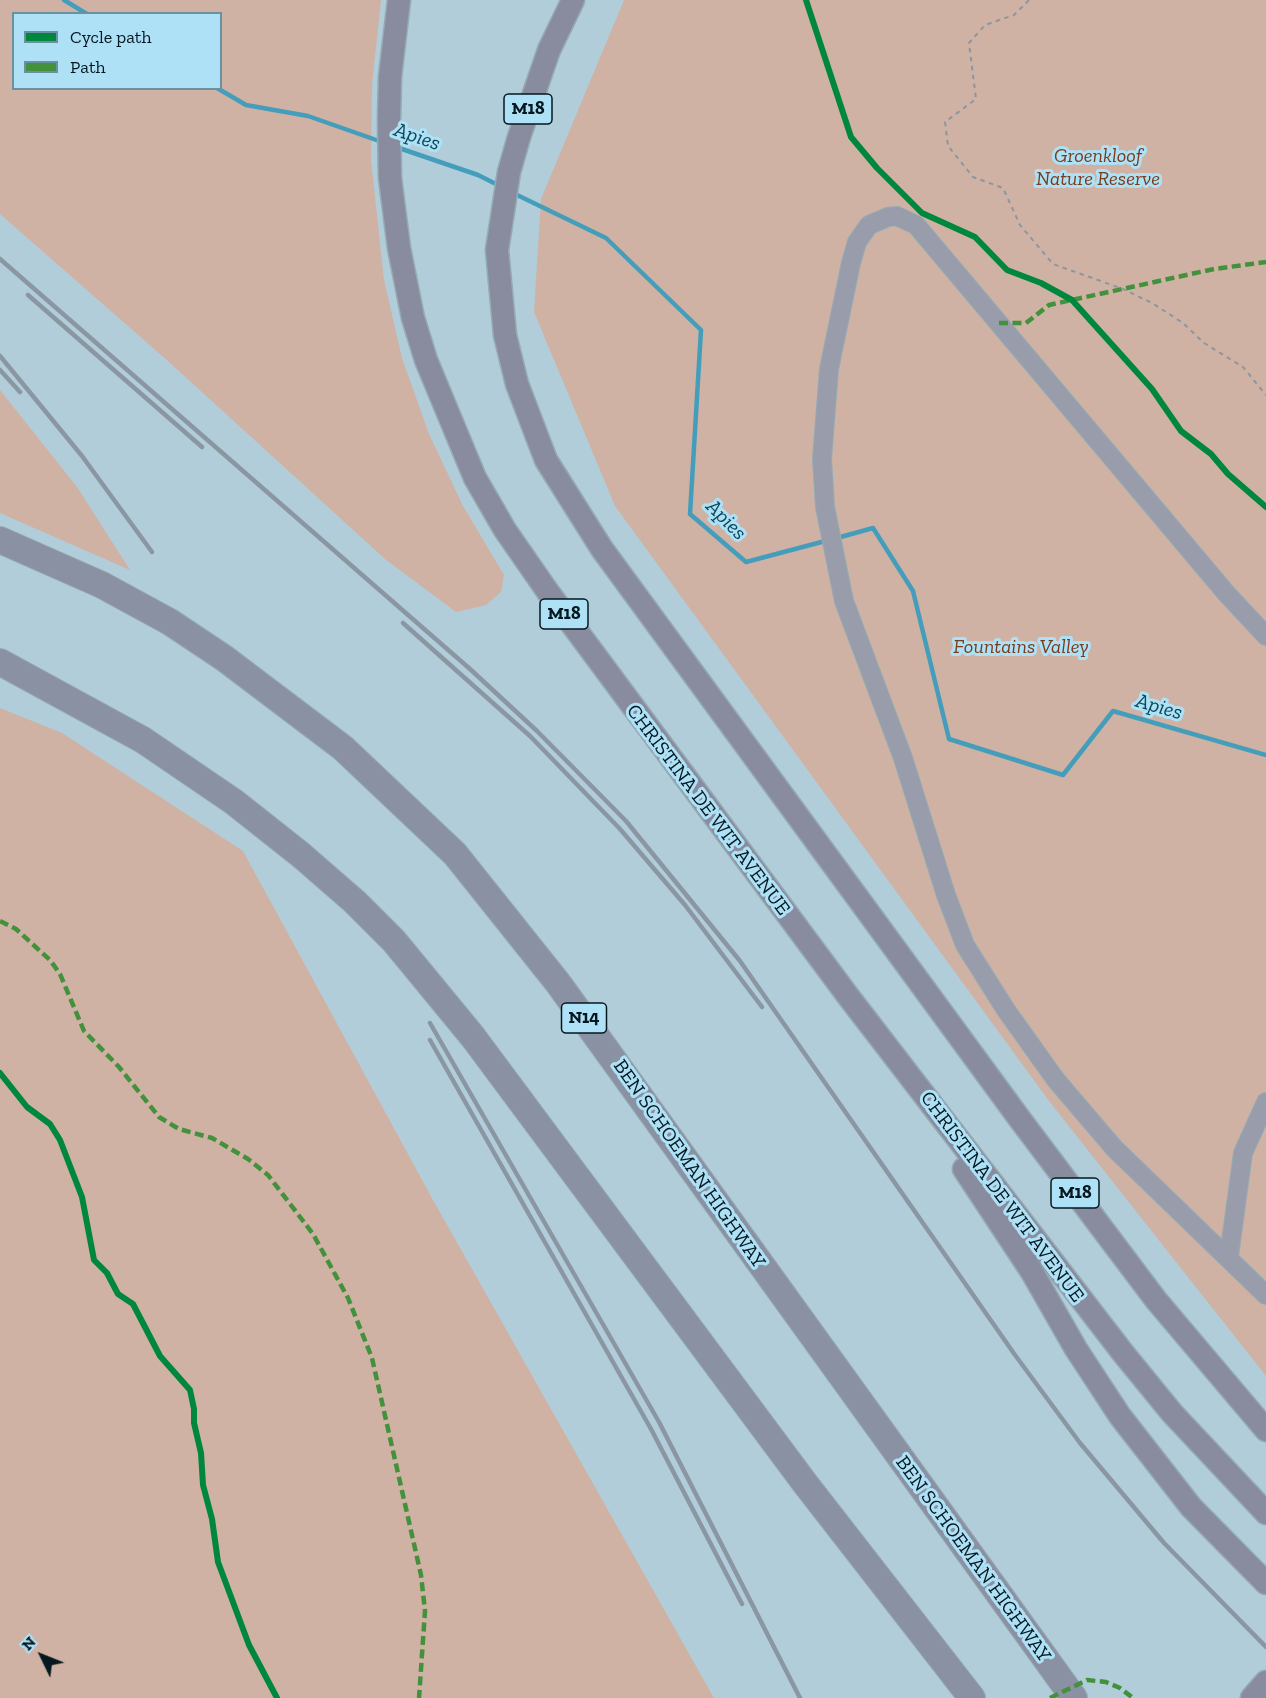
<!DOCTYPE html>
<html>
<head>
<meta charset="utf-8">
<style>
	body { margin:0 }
	#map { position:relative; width:1266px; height:1698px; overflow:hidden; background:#b1cdd9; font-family:"Zilla Slab",serif }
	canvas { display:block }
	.legend { position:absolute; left:12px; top:12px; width:210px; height:78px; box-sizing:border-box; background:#aee1f6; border:2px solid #6a91a0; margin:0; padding:8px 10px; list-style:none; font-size:18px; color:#051820 }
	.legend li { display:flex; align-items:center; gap:12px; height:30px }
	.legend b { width:30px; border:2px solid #6a91a0 }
	.north { position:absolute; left:12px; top:1626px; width:60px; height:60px; -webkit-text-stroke:4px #aee1f6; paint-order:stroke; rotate:313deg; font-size:16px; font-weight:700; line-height:24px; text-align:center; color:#051820 }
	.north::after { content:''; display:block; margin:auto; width:21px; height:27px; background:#051820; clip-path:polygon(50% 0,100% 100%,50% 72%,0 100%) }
</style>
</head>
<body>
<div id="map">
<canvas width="1266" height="1698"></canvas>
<ul class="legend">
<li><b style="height:8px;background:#00873e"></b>Cycle path</li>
<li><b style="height:8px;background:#43913d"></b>Path</li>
</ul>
<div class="north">N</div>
</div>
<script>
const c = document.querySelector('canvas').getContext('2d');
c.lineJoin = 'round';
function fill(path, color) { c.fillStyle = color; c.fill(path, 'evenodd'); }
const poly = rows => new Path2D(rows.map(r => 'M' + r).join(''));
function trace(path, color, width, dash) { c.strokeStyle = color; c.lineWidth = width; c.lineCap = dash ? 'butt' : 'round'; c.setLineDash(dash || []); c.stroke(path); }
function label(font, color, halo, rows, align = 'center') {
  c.font = font + ' "Zilla Slab",serif'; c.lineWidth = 6; c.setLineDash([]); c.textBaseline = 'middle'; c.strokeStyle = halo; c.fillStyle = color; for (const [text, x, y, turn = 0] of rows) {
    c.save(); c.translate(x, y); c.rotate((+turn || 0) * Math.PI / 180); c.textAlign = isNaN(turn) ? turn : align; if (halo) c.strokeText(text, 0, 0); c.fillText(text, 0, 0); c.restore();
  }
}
const green = poly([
	[0,0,381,0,372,85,371,160,384,280,402,358,429,434,463,506,504,575,501,592,486,605,456,612,385,559,169,362,0,214],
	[14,14,220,14,220,88,14,88],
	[624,0,1266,0,1266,1376,1049,1101,615,506,534,312,541,199],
	[0,390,77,487,130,570,0,513],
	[0,708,62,733,243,851,433,1200,714,1698,0,1698]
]);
const stream = poly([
	[64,0,87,14],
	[217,88,246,105,308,116,382,142],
	[396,147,478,175,500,186],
	[513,193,606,238,701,330,690,514,746,562,829,540],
	[837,538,873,528,913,591,949,739,1063,775,1113,711,1266,755]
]);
const path = poly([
	[1029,0,1014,15,985,25,969,43,976,99,945,122,948,146,973,177,1003,188,1020,225,1053,264,1123,289,1152,303,1183,323,1204,343,1243,367,1266,395]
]);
const minor = poly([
	[1266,636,1226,593,916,225,897,216,888,217,869,225,857,242,851,263,829,369,822,459,825,507,844,601,903,758,946,895,965,945,1006,1010,1056,1080,1114,1148,1266,1295],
	[1229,1256,1243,1153,1266,1102]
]);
const major = poly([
	[399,0,390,77,389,120,390,178,399,248,413,318,426,360,475,478,505,530,548,592,848,996,1123,1353,1172,1413,1266,1513],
	[573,0,549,50,519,137,509,172,497,250,505,335,517,384,546,460,602,549,1019,1118,1156,1300,1266,1430],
	[964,1169,1032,1272,1076,1349,1120,1416,1191,1507,1266,1583],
	[1252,1698,1266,1682]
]);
const highway = poly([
	[0,540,102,585,170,622,224,658,343,748,455,854,558,983,1074,1698],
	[0,662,143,740,234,802,301,855,355,902,394,941,473,1037,804,1482,972,1698]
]);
const rail = poly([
	[0,259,470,669,537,731,626,821,740,961,1015,1355,1080,1443,1164,1543,1266,1647],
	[28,295,202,447],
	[0,356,82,456,152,552],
	[0,370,20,392],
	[403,623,530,736,620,829,685,905,762,1007],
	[430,1023,659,1422,800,1698],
	[430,1040,651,1429,742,1604]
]);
const quiet = poly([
	[999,323,1026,323,1049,305,1214,269,1266,262],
	[0,921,16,929,50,960,60,974,84,1031,119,1067,159,1117,179,1129,212,1138,248,1159,268,1175,313,1234,348,1298,372,1358,421,1575,425,1611,419,1698],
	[1050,1698,1087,1680,1106,1682,1120,1688,1133,1698]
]);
const cycleway = poly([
	[806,0,851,137,877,168,922,213,975,237,1007,270,1041,283,1072,300,1152,389,1181,431,1211,454,1228,474,1266,507],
	[0,1073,27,1107,50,1124,60,1140,82,1197,94,1260,107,1273,118,1294,133,1304,160,1356,190,1390,194,1409,194,1423,201,1453,203,1485,212,1519,218,1562,249,1645,277,1698]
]);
const shields = [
	[528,109,48],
	[564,614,48],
	[584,1018,45],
	[1075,1193,48]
];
const shieldNames = [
	["M18",528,109],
	["M18",564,614],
	["N14",584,1018],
	["M18",1075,1193]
];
const parkNames = [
	["Groenkloof",1098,156],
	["Nature Reserve",1098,179],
	["Fountains Valley",1021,647]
];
const streetNames = [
	["CHRISTINA DE WIT AVENUE",708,810,53],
	["BEN SCHOEMAN HIGHWAY",689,1164,55],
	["CHRISTINA DE WIT AVENUE",1002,1197,53],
	["BEN SCHOEMAN HIGHWAY",973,1559,54]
];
const waterNames = [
	["Apies",417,137,19],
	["Apies",726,520,45],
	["Apies",1159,707,16]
];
fill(green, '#cfb2a3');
trace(stream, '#449ebb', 4.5);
trace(minor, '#95abb4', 20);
trace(major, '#95abb4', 25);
trace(highway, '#95abb4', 28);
trace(path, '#8d96a0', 2, [4.5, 4.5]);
trace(minor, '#999dab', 18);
trace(major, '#898c9e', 22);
trace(highway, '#8a91a3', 26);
trace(rail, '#8a97a2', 4.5);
trace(quiet, '#43913d', 4.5, [9, 4.5]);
trace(cycleway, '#00873e', 6);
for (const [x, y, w] of shields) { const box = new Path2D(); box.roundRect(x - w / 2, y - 15, w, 30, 4.5); c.fillStyle = '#aee1f6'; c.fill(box); trace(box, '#051820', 1.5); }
label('bold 18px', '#051820', null, shieldNames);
label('italic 20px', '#7a3b1a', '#aee1f6', parkNames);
label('20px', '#051820', '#aee1f6', streetNames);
label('italic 21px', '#0b485b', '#aee1f6', waterNames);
</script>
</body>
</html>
